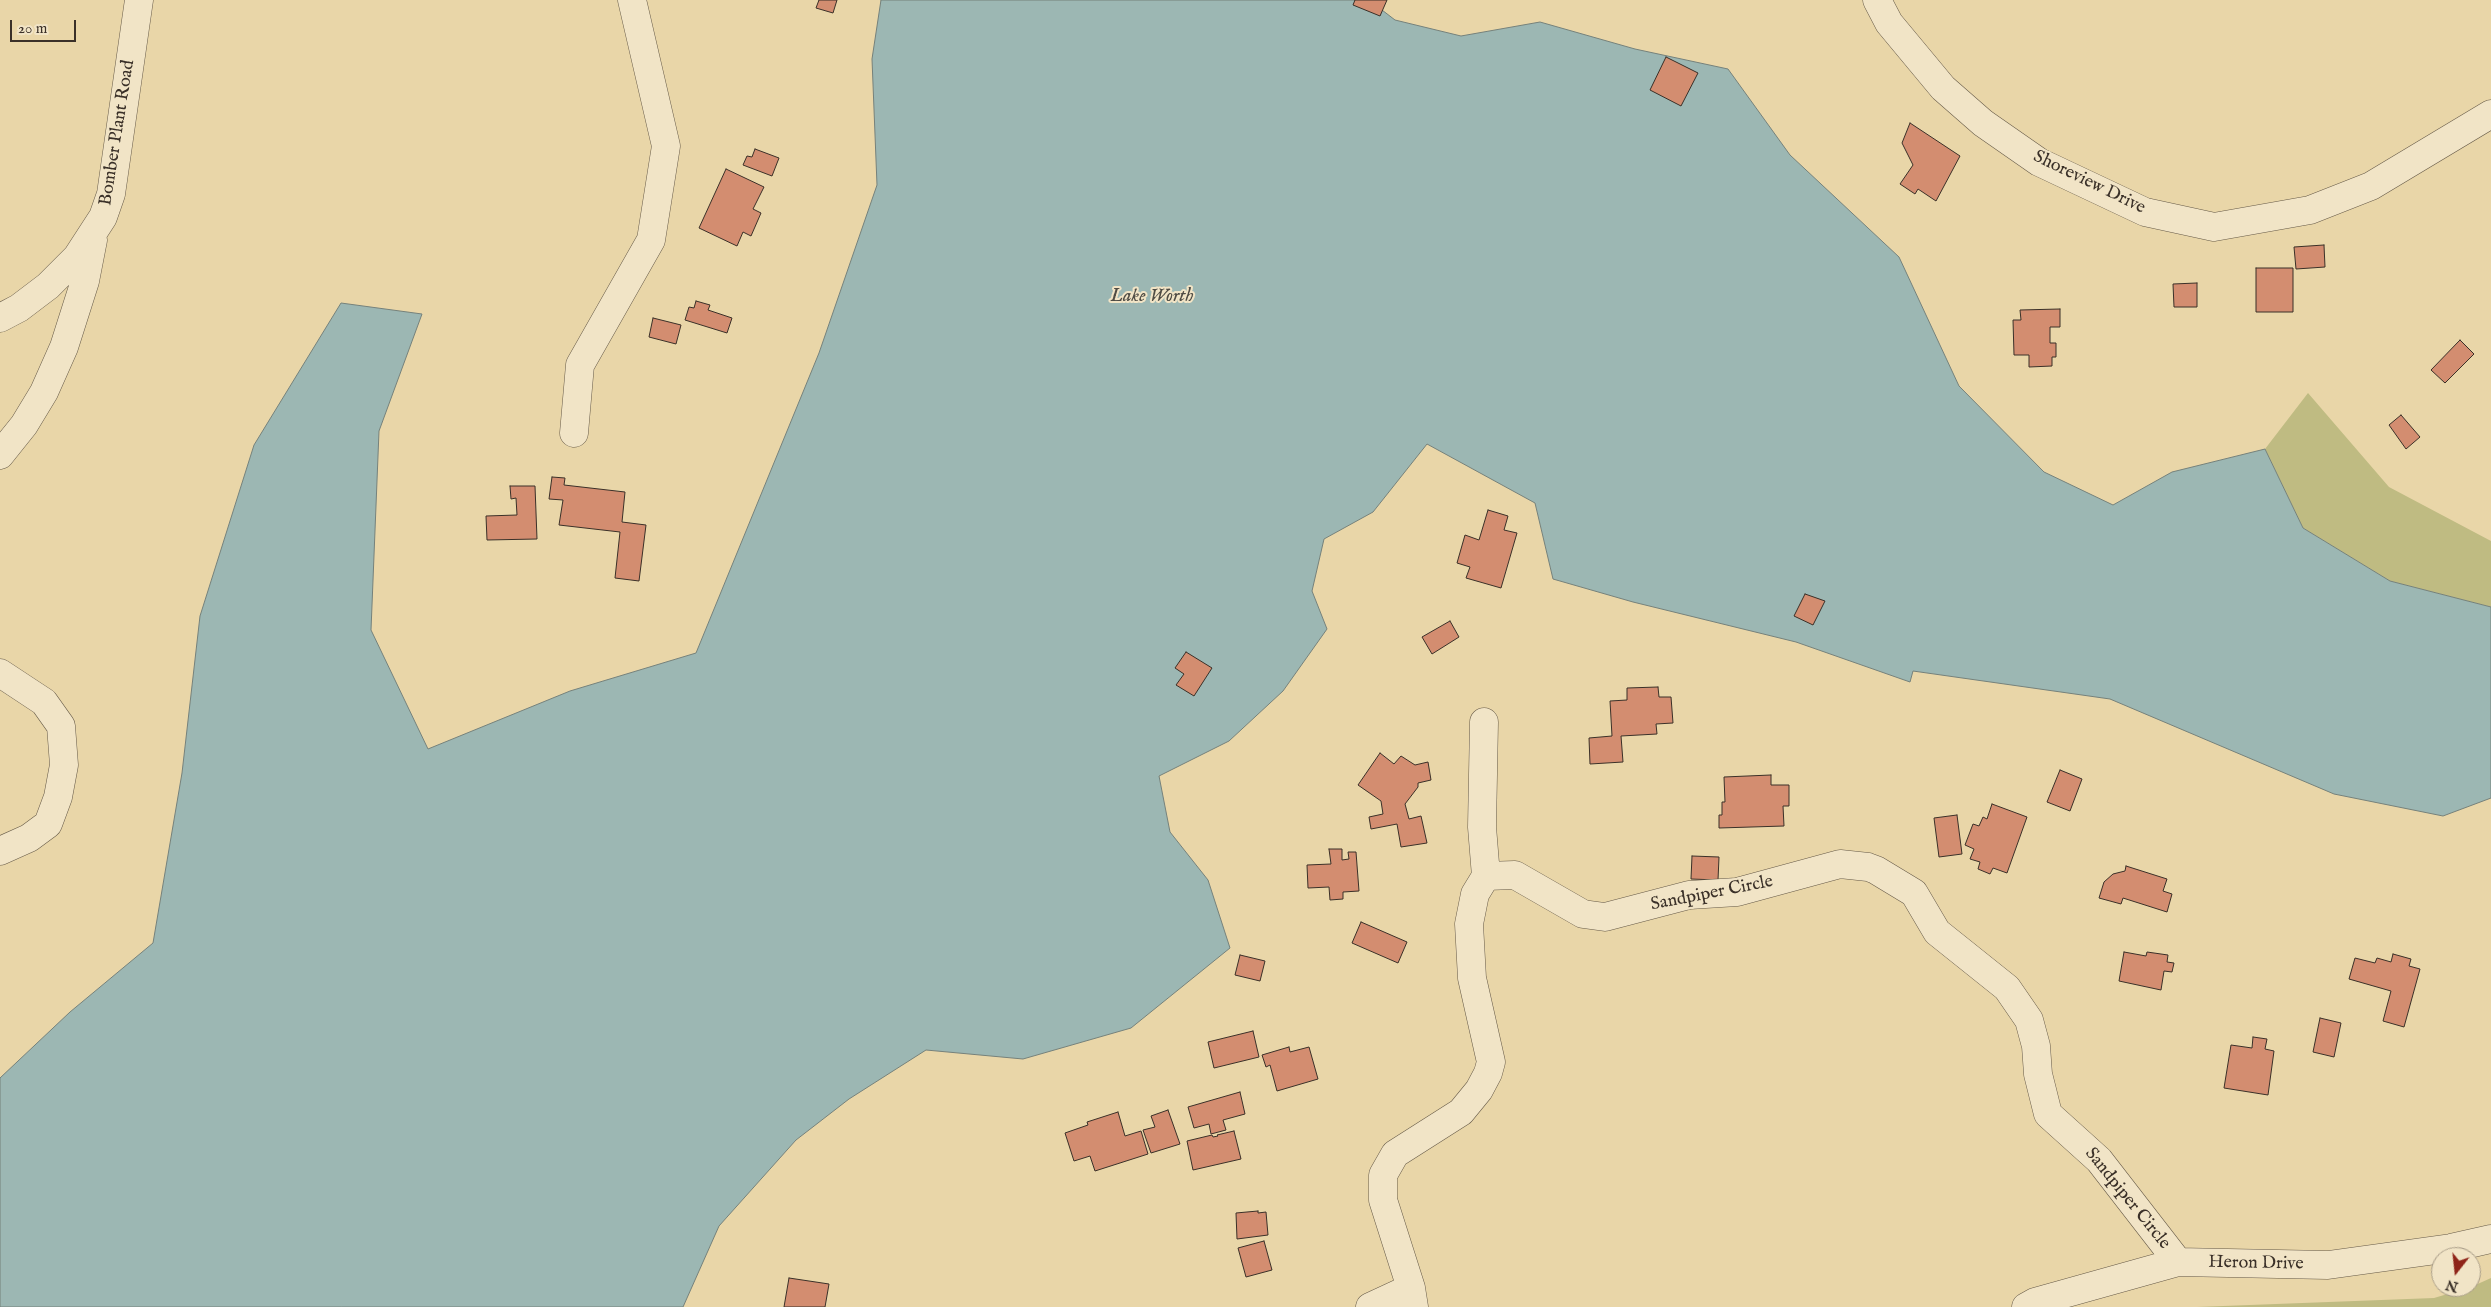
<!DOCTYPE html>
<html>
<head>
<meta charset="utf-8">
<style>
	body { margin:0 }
	#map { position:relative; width:2491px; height:1307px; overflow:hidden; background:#e9d6a8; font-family:"IM FELL English",serif }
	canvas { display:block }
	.north { position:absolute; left:2431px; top:1247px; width:50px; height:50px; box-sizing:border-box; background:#f1e4c6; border:1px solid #a89c87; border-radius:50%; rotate:196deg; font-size:14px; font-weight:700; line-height:20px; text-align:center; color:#3a3028 }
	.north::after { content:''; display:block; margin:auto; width:18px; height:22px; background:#8f2418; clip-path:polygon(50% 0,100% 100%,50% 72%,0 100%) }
	.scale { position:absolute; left:10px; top:20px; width:66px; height:22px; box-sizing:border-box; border:2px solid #3a3028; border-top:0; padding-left:6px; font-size:15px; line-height:18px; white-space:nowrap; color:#3a3028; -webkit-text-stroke:4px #f1e4c6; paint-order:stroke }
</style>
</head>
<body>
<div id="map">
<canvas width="2491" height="1307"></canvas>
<div class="north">N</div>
<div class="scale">20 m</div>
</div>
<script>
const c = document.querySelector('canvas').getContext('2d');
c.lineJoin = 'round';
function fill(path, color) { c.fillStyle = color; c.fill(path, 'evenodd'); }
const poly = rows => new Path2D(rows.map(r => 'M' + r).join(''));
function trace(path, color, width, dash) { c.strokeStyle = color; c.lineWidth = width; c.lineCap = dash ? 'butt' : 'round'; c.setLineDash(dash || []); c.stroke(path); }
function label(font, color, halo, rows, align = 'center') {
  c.font = font + ' "IM FELL English",serif'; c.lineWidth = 4; c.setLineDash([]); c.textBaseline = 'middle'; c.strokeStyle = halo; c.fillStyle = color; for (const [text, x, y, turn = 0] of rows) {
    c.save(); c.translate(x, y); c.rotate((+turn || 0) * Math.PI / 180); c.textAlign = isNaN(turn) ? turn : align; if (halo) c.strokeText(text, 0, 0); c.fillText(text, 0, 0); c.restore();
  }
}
const green = poly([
	[2308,393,2389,487,2491,541,2491,607,2390,581,2303,528,2265,449],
	[2491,1278,2491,1307,2197,1307,2434,1298,2471,1287]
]);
const water = poly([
	[881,0,1369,0,1395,20,1461,36,1540,22,1635,49,1728,69,1790,155,1899,257,1959,386,2044,472,2113,505,2172,472,2265,449,2303,528,2390,581,2491,607,2491,798,2443,816,2334,794,2110,699,1913,671,1910,682,1796,642,1633,602,1553,579,1535,503,1427,444,1373,512,1324,539,1312,591,1327,629,1283,691,1229,741,1159,776,1170,832,1208,880,1230,948,1131,1028,1023,1059,926,1050,849,1099,796,1140,719,1226,683,1307,0,1307,0,1078,70,1012,153,943,182,773,200,616,254,445,341,303,422,314,379,431,371,630,428,749,570,691,696,653,819,353,877,185,872,59,881,0]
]);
const building = poly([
	[819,0,837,0,833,13,816,8,819,0],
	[1355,0,1387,0,1380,16,1353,5,1355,0],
	[1666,57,1698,73,1681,106,1650,90,1666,57],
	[1910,123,1960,156,1936,201,1918,189,1915,194,1900,184,1913,165,1902,143,1910,123],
	[755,149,779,158,772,176,743,165,747,156,752,157,755,149],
	[726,169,764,187,753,209,761,213,751,236,743,232,737,246,699,228,726,169],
	[2324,245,2325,267,2296,269,2294,247,2324,245],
	[2256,268,2293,268,2293,312,2256,312,2256,268],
	[2197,283,2197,307,2174,307,2173,284,2197,283],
	[696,301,710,305,708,310,732,318,727,333,685,320,689,307,694,308,696,301],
	[2060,309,2060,327,2050,327,2050,343,2056,343,2056,357,2052,357,2052,366,2029,367,2029,355,2014,355,2013,320,2021,320,2020,310,2060,309],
	[653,318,681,325,676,344,649,337,653,318],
	[2460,340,2474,354,2445,383,2431,370,2460,340],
	[2401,415,2420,437,2406,449,2389,425,2401,415],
	[552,477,565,478,564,485,625,492,622,522,646,525,639,581,615,578,620,532,559,525,563,500,549,499,552,477],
	[510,486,535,486,537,539,487,540,486,516,517,515,516,498,511,499,510,486],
	[1488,510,1508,516,1504,530,1517,533,1501,588,1466,578,1470,567,1457,563,1465,535,1479,540,1488,510],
	[1805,594,1825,601,1813,625,1794,616,1805,594],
	[1450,621,1459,637,1432,654,1422,637,1450,621],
	[1186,652,1212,668,1194,696,1176,685,1184,674,1175,668,1186,652],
	[1658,687,1659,697,1671,697,1673,723,1656,724,1657,734,1621,736,1623,762,1590,764,1589,738,1612,736,1610,701,1627,700,1627,688,1658,687],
	[1380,753,1394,764,1401,756,1415,765,1428,762,1431,780,1418,783,1418,787,1405,804,1409,819,1421,816,1427,843,1401,847,1397,824,1371,829,1369,817,1383,814,1381,801,1358,785,1380,753],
	[2060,770,2082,779,2070,811,2047,802,2060,770],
	[1771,775,1771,785,1789,785,1789,806,1783,806,1784,826,1719,828,1719,815,1722,815,1722,802,1725,802,1724,777,1771,775],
	[1992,804,2027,817,2007,873,1993,868,1990,874,1978,869,1980,862,1970,859,1974,849,1965,845,1973,824,1979,826,1983,817,1987,819,1992,804],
	[1957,815,1962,854,1939,857,1934,818,1957,815],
	[1329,849,1342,849,1342,860,1349,859,1348,852,1356,852,1359,891,1343,892,1343,899,1330,900,1329,887,1308,888,1307,865,1331,864,1329,849],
	[1692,856,1719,857,1718,880,1691,879,1692,856],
	[2126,866,2167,879,2163,891,2172,894,2167,912,2123,898,2121,904,2099,898,2104,882,2113,874,2125,871,2126,866],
	[1361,922,1407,942,1398,963,1352,943,1361,922],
	[2124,952,2146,956,2147,952,2168,955,2167,962,2174,963,2172,972,2164,971,2161,990,2119,981,2124,952],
	[2393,954,2411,959,2409,966,2420,969,2404,1027,2383,1021,2391,991,2349,979,2355,958,2375,963,2377,958,2391,962,2393,954],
	[1240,955,1265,961,1260,981,1235,975,1240,955],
	[2320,1018,2341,1023,2334,1057,2313,1052,2320,1018],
	[1253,1031,1259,1057,1214,1068,1208,1042,1253,1031],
	[2253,1037,2267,1039,2265,1049,2274,1051,2268,1095,2224,1088,2231,1045,2252,1048,2253,1037],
	[1289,1047,1290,1052,1309,1047,1318,1079,1277,1091,1270,1065,1266,1067,1262,1055,1289,1047],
	[1240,1092,1245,1114,1223,1120,1226,1130,1211,1134,1209,1124,1194,1128,1188,1107,1240,1092],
	[1168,1110,1180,1144,1151,1153,1143,1130,1155,1127,1151,1116,1168,1110],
	[1118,1112,1125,1136,1141,1131,1148,1154,1095,1171,1090,1156,1074,1161,1065,1133,1088,1125,1087,1122,1118,1112],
	[1234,1131,1241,1159,1193,1170,1187,1141,1212,1135,1213,1137,1218,1136,1217,1135,1234,1131],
	[1258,1211,1258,1213,1266,1212,1268,1235,1237,1239,1236,1213,1258,1211],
	[1264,1241,1272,1270,1246,1277,1238,1248,1264,1241],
	[789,1278,829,1284,825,1307,784,1307,789,1278]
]);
const minor = poly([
	[1877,0,1889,23,1943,88,1983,123,2039,162,2145,212,2214,227,2310,210,2371,186,2491,114],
	[0,318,19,308,48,286,77,257,103,217,111,194,139,0],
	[574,433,580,365,651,240,666,146,632,0],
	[0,455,24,425,44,392,64,347,85,281,93,240],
	[0,673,44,702,61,726,64,765,58,797,48,824,29,838,0,851],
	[1484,722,1482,827,1486,876],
	[1370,1307,1411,1288],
	[1414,1307,1411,1288,1383,1200,1383,1175,1395,1154,1461,1112,1479,1090,1488,1073,1491,1062,1472,978,1469,924,1475,894,1486,876,1515,875,1583,914,1605,917,1689,895,1737,892,1840,864,1868,867,1876,870,1914,893,1937,932,2007,988,2029,1020,2036,1046,2038,1074,2048,1114,2099,1160,2178,1262],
	[2026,1307,2035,1302,2178,1262,2328,1265,2451,1248,2491,1239]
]);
const streetNames = [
	["Bomber Plant Road",118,133,-81],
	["Shoreview Drive",2089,183,26],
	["Sandpiper Circle",1712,894,-11],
	["Sandpiper Circle",2127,1199,51],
	["Heron Drive",2256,1264,1]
];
const waterNames = [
	["Lake Worth",1152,297]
];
fill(green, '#bfbb82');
fill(water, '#9cb7b3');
trace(water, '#75817b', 1);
fill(building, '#d38d70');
trace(building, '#3a3028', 1);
trace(minor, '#665a48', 29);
trace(minor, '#f1e4c6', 28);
label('18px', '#3a3028', '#f1e4c6', streetNames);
label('italic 19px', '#4e4b44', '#f1e4c6', waterNames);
</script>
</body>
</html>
